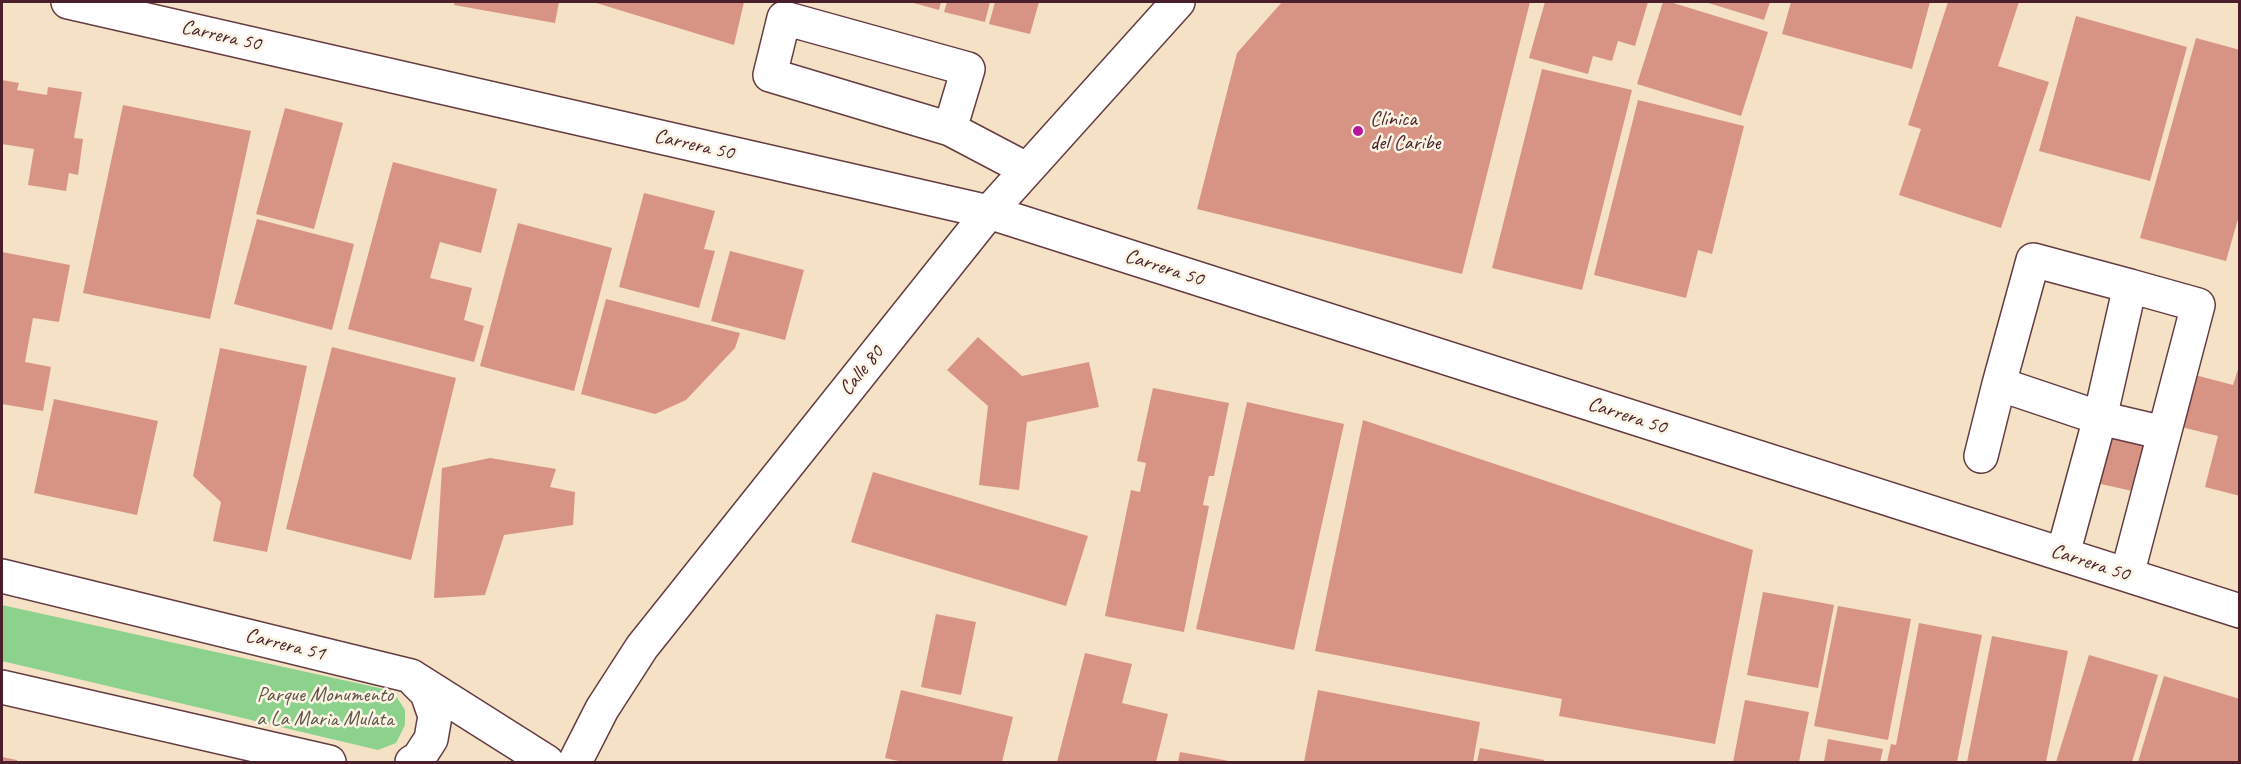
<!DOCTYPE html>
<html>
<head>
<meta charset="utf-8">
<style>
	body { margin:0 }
	#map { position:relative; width:2241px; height:764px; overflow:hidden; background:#f5e1c5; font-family:Caveat,sans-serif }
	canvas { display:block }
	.frame { position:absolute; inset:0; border:3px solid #4a1f2b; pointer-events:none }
</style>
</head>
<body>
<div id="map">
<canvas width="2241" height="764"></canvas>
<div class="frame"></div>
</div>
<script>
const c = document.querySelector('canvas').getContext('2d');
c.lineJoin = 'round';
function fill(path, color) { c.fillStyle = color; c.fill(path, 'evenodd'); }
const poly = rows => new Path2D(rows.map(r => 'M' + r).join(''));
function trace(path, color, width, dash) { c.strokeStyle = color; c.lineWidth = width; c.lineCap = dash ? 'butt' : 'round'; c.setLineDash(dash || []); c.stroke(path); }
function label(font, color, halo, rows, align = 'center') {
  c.font = font + ' Caveat,sans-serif'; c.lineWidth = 5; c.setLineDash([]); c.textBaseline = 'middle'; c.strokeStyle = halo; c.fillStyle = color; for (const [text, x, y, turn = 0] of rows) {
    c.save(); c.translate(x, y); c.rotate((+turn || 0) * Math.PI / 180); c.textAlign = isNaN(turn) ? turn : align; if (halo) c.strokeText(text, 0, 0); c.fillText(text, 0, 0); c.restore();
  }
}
const green = poly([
	[2,605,393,691,405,710,405,725,396,743,378,750,2,661]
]);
const building = poly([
	[455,2,559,2,555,23,454,5],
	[593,2,744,2,734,45],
	[910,2,941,2,939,10],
	[947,2,990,2,985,22,944,12],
	[995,2,1039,2,1030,34,989,24],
	[1282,2,1530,2,1462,274,1197,209,1237,53],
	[1545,2,1648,2,1635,46,1618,41,1612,61,1593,56,1588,74,1529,58],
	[1663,2,1670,2,1768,32,1741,116,1637,84],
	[1705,2,1770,2,1764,20],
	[1791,2,1930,2,1912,69,1782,34],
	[1948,2,2019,2,1998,66,2049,82,2001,228,1899,195,1921,129,1908,125],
	[2076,16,2187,47,2150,181,2039,151],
	[2196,38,2240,50,2240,212,2226,261,2140,238],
	[1542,69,1632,90,1582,290,1492,268],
	[2,80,19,83,17,90,47,95,48,87,82,92,74,138,83,139,78,175,69,173,66,191,28,185,34,149,2,144],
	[1638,100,1744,126,1712,254,1698,250,1686,298,1594,275],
	[123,105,251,131,210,319,83,293],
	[285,108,343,123,314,229,256,214],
	[393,162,497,189,481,253,440,242,430,278,472,288,464,320,484,326,474,362,348,329],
	[644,193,715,211,704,249,715,251,699,308,619,287],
	[257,219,354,244,332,330,234,304],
	[518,223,612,248,574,391,480,366],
	[730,251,804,270,785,340,711,321],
	[2,252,70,265,59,322,33,318,25,362,51,367,43,411,2,404],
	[606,299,740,333,735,348,686,400,655,414,581,394],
	[978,337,1022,376,1089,362,1099,407,1027,422,1019,490,979,485,988,406,947,370],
	[332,347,456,378,411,560,286,529],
	[220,348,307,366,267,552,213,541,221,502,193,476],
	[2240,363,2240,496,2205,487,2218,436,2181,427,2195,375,2233,385],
	[1153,388,1229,403,1214,476,1209,476,1203,505,1209,506,1184,632,1105,616,1131,490,1140,492,1146,463,1137,461],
	[54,399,158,421,137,515,34,493],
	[1247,402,1344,424,1294,650,1196,629],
	[1363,420,1753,550,1715,744,1559,716,1562,699,1315,651],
	[2110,436,2153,446,2141,493,2092,482],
	[490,458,556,469,550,487,575,492,573,525,504,535,485,595,434,598,442,468],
	[873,472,1088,536,1066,606,851,542],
	[1763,592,1834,605,1818,688,1747,675],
	[1838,606,1911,619,1888,740,1814,726],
	[936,614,976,622,961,695,921,687],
	[1919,623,1982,635,1957,762,1887,762,1891,744,1896,745],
	[1992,636,2068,651,2046,762,1967,762],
	[1085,653,1132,664,1122,703,1168,714,1156,762,1057,762],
	[2089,655,2158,675,2132,762,2056,762],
	[2164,676,2240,699,2240,762,2138,762],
	[901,690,1013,717,1002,762,903,762,885,758],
	[1318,690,1480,722,1473,762,1304,762],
	[1745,700,1809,712,1799,762,1733,762],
	[1828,739,1883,749,1880,762,1824,762],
	[1480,748,1544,760,1543,762,1477,762],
	[1180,752,1229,761,1229,762,1178,762],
	[2,757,17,760,17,762,2,762]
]);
const minor = poly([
	[68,2,989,212,2240,611],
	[950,129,968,69,784,18,770,75,950,129,1026,169],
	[1981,456,1999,384,2033,260,2130,286,2100,418,1999,384],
	[2063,554,2100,418,2164,433],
	[2127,575,2198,305,2130,286],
	[2,576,411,676,547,762],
	[2,687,329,762],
	[412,762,418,759,431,739,435,716,427,693,414,680],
	[575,762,602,709,642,647,989,212,1178,2]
]);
const markers = [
	[1358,131,6,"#b5179e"]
];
const streetNames = [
	["Carrera 50",221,36,13],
	["Carrera 50",694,145,13],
	["Carrera 50",1164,268,18],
	["Calle 80",862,371,-51],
	["Carrera 50",1627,416,18],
	["Carrera 50",2090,563,18],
	["Carrera 51",285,645,14]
];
const poiNames = [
	["Clínica",1370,119],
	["del Caribe",1370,143]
];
const parkNames = [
	["Parque Monumento",325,695],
	["a La Maria Mulata",325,719]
];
fill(green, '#8dd28c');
fill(building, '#d79484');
trace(minor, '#643c42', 36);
trace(minor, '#fff', 33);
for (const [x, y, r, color] of markers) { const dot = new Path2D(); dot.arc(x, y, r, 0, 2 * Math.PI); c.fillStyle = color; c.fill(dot); trace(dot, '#fcf5e5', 2); }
label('21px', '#4a1f2b', '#fcf5e5', streetNames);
label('21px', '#4a1f2b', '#fcf5e5', poiNames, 'left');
label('21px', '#5e5548', '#fcf5e5', parkNames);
</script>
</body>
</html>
